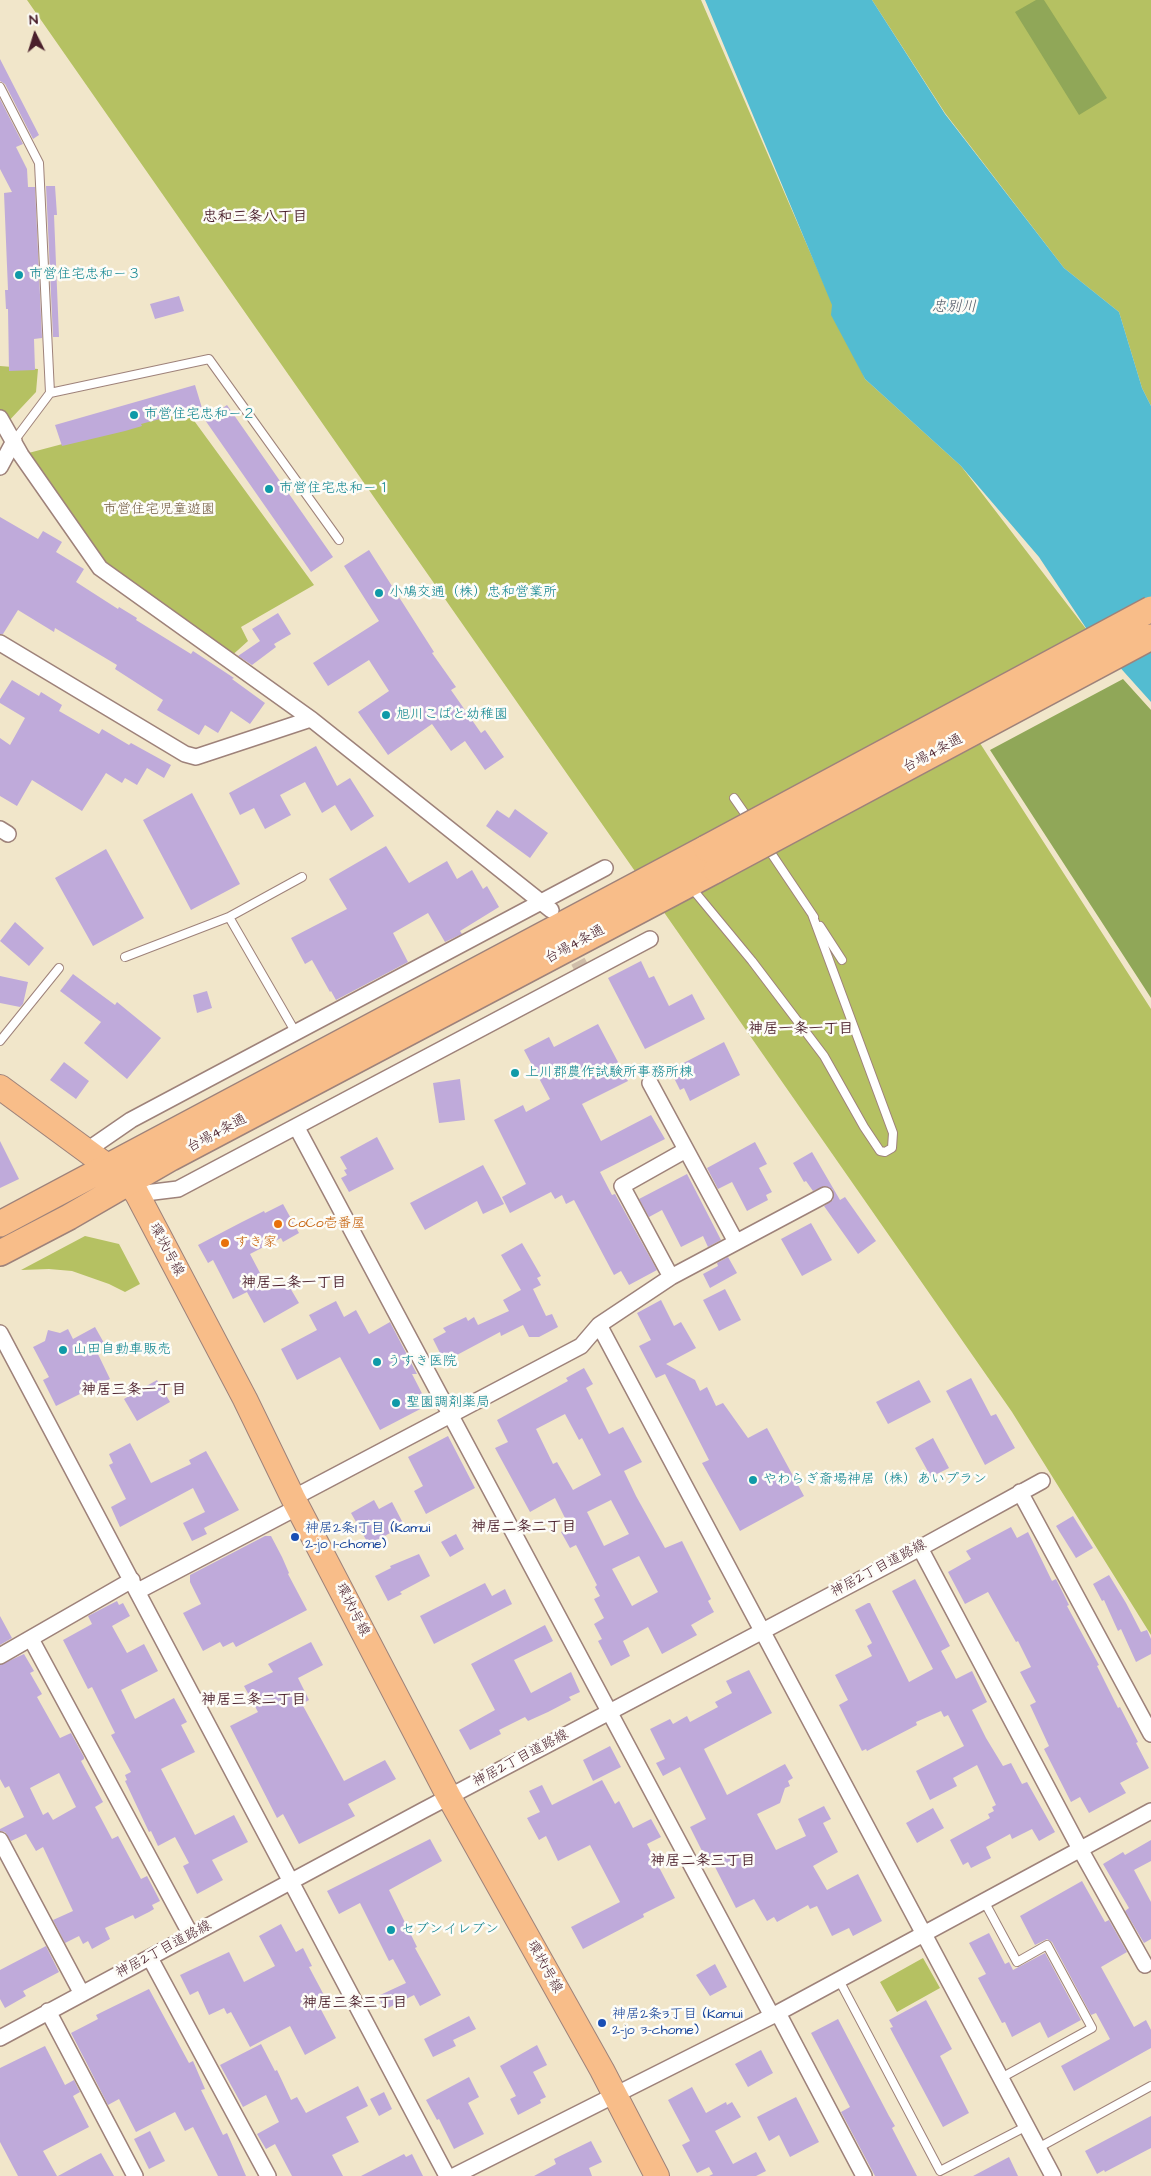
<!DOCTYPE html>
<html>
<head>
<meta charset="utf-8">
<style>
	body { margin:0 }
	#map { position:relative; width:1151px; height:2176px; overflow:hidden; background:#f1e6ca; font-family:"Architects Daughter",sans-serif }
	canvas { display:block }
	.north { position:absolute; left:10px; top:10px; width:50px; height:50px; -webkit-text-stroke:4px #fdfcf7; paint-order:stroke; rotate:355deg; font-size:14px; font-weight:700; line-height:20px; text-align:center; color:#4a1f2b }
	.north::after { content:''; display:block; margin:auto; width:18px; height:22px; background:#4a1f2b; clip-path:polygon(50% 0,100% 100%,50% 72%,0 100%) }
</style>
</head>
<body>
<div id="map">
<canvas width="1151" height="2176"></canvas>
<div class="north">N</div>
</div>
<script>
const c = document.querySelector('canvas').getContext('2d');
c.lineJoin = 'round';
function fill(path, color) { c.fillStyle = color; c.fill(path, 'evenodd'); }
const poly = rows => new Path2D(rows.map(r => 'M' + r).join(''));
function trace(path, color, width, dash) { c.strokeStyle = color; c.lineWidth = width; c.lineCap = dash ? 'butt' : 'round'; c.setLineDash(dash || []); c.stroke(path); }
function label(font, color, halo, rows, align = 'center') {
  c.font = font + ' "Architects Daughter","Klee One",sans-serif'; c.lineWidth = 5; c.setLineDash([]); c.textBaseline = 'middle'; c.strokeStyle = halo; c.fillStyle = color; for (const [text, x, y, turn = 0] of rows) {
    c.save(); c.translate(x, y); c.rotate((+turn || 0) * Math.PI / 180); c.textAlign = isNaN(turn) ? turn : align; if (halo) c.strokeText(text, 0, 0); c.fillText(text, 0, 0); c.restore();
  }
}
const green = poly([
	[27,0,701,0,865,379,961,466,1090,634,639,877],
	[872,0,1151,0,1151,406,1142,388,1119,312,1064,268,945,113],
	[0,366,38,369,36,392,5,425,0,418],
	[187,411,314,585,241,627,248,641,228,659,100,568,21,455],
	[976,737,1151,1009,1151,1635,1012,1412,661,908],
	[85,1236,119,1244,140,1284,125,1292,109,1284,72,1271,49,1269,21,1270],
	[923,1958,940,1988,897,2012,880,1982]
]);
const forest = poly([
	[1036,0,1044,0,1107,98,1079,115,1015,12],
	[1123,679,1151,710,1151,998,990,750]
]);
const water = poly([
	[705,0,872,0,945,114,1064,268,1119,312,1142,388,1151,406,1151,702,1090,634,1039,557,961,466,865,379,831,315,832,305]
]);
const building = poly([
	[0,59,39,135,33,139,5,84,0,81],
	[0,99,23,144,16,147,27,169,28,187,35,187,42,338,34,339,35,370,9,371,8,309,6,309,5,290,8,290,4,193,12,192,0,169],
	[46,186,55,186,57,215,54,215,59,337,53,337],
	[179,296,184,311,155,319,150,304],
	[195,385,202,408,141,424,142,426,125,431,62,446,55,425],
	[227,405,333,557,311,572,205,420],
	[0,517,38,539,43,531,62,542,56,552,84,569,76,582,118,609,119,607,137,618,136,620,191,654,193,651,234,678,232,679,265,703,250,724,231,711,218,733,205,725,199,735,157,710,163,700,115,669,117,665,55,628,54,632,18,610,3,634,0,634],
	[369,550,434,652,432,653,456,687,451,690,481,733,485,730,504,757,485,770,465,741,451,751,432,724,388,755,358,712,389,691,369,660,328,686,313,663,379,621,344,566],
	[278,613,291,634,274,644,276,647,252,665,238,656,260,641,252,629],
	[12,680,39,696,41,692,62,705,59,711,99,734,102,729,129,745,131,743,171,765,164,778,147,768,137,785,125,778,122,783,106,773,82,811,32,780,17,806,0,796,0,738,10,745,25,718,0,703,0,699],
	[316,746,337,786,350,778,374,816,351,831,335,805,322,813,305,782,280,795,291,815,265,829,254,808,240,815,229,793],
	[192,793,240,884,191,910,143,820],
	[515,809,548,833,530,858,486,826,497,810,509,818],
	[386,846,409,883,447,861,457,879,472,870,483,889,487,886,499,907,460,931,462,934,445,942,428,913,393,933,408,962,336,1000,331,991,330,992,312,960,305,964,291,938,347,909,329,879],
	[106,849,144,918,93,946,55,878],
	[15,922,44,948,29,966,0,941],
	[641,961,649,978,654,976,669,1006,692,994,705,1019,645,1049,608,978],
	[73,974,115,1005,117,1002,161,1038,127,1079,84,1043,101,1022,60,991],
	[0,976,28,982,23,1004,20,1007,0,1003],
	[207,991,212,1008,197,1013,193,995],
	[598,1024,628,1081,582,1104,601,1141,651,1115,665,1139,600,1172,612,1195,615,1194,657,1270,629,1285,621,1271,614,1275,574,1200,566,1204,562,1195,555,1199,551,1192,510,1213,502,1197,526,1184,494,1120,523,1105,526,1112,550,1099,524,1050,549,1037,554,1047],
	[724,1042,740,1075,690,1101,684,1088,680,1090,670,1070],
	[64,1062,89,1081,76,1099,50,1080],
	[460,1079,465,1120,439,1123,433,1083],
	[377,1137,394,1169,349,1192,341,1178,347,1175,344,1170,347,1169,340,1157],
	[0,1141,19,1179,0,1188],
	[755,1142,767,1164,759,1168,772,1192,766,1195,768,1200,747,1211,732,1182,718,1189,707,1168],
	[812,1152,840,1200,845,1197,876,1241,858,1254,824,1206,833,1200,833,1190,825,1186,813,1191,806,1181,804,1182,793,1163],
	[483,1165,504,1204,483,1214,477,1201,425,1230,410,1203],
	[687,1174,721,1240,708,1247,703,1236,681,1247,662,1210,649,1217,639,1199],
	[283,1204,299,1233,283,1242,281,1238,250,1254,269,1290,286,1281,299,1303,264,1323,247,1292,233,1299,213,1260,208,1263,198,1245,242,1222,264,1211,265,1213],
	[811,1223,832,1260,802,1276,781,1239],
	[522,1243,541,1276,537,1278,541,1285,533,1289,546,1316,552,1314,558,1327,539,1337,529,1337,523,1325,501,1336,500,1332,455,1356,454,1353,443,1359,433,1339,446,1332,443,1328,466,1317,468,1321,474,1317,478,1325,509,1311,503,1300,521,1290,501,1255],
	[728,1257,737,1273,710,1288,703,1274,718,1266,717,1263],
	[725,1289,741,1320,719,1331,703,1300],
	[661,1300,674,1326,681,1322,696,1348,666,1364,695,1380,700,1391,707,1387,716,1406,723,1403,748,1438,767,1428,804,1496,740,1531,702,1463,709,1460,665,1374,656,1378,639,1346,651,1340,637,1313],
	[336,1301,344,1317,356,1310,369,1334,390,1322,417,1374,412,1374,428,1405,380,1430,340,1357,297,1380,281,1349,317,1330,309,1315],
	[95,1327,104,1343,95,1348,110,1379,56,1406,43,1380,49,1377,33,1347,45,1341,48,1330,60,1333,68,1329,73,1339],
	[584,1368,593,1384,586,1388,609,1434,623,1427,642,1462,624,1471,636,1496,665,1548,682,1541,711,1599,708,1601,714,1612,691,1625,697,1635,662,1654,648,1627,623,1641,630,1656,611,1666,598,1641,602,1639,594,1624,604,1618,594,1599,600,1596,595,1587,597,1585,576,1545,570,1548,561,1532,570,1528,555,1498,530,1512,495,1448,508,1442,497,1420,568,1381,566,1378],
	[565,1414,579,1440,582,1438,601,1475,573,1490,557,1462,553,1464,536,1429],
	[611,1500,629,1534,604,1546,587,1512],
	[639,1556,658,1592,632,1606,612,1569],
	[971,1378,991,1416,996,1414,1015,1448,985,1465,946,1391],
	[157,1380,170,1402,137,1421,124,1399],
	[919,1380,931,1402,888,1424,876,1402],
	[448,1436,475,1488,426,1514,414,1491,423,1486,408,1457],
	[933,1438,949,1468,931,1477,915,1448],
	[130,1443,151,1483,191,1464,189,1460,206,1451,239,1510,204,1528,207,1534,192,1541,183,1523,205,1512,193,1488,120,1527,111,1507,126,1499,109,1465,113,1463,109,1454],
	[374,1500,379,1509,392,1502,404,1525,369,1545,351,1513],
	[1073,1516,1093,1548,1076,1558,1056,1526],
	[1011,1527,1017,1538,1028,1532,1052,1581,1056,1579,1069,1605,1067,1606,1099,1665,1097,1666,1118,1708,1120,1707,1138,1742,1136,1743,1149,1768,1120,1783,1126,1793,1089,1813,1080,1797,1071,1802,1044,1749,1049,1746,1030,1705,1036,1702,1020,1672,1031,1667,1018,1641,1016,1642,988,1592,965,1604,948,1572,971,1559,966,1551],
	[456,1534,464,1549,450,1557,441,1542],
	[265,1536,271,1536,282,1557,289,1573,288,1574,307,1610,236,1647,233,1642,223,1647,220,1642,203,1651,183,1613,201,1604,190,1582,190,1575],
	[419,1554,430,1576,400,1592,402,1594,388,1601,375,1576,391,1568,390,1566],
	[1109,1575,1126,1603,1141,1632,1147,1630,1151,1639,1151,1654,1136,1662,1121,1629,1118,1631,1104,1600,1102,1601,1093,1584],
	[915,1579,950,1646,941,1651,956,1679,972,1671,987,1702,972,1710,986,1738,1003,1766,1011,1763,1022,1784,1027,1782,1055,1832,1039,1841,1032,1829,1012,1839,1010,1834,986,1847,991,1858,971,1868,968,1862,963,1865,950,1840,990,1818,988,1814,994,1811,992,1807,996,1805,977,1765,953,1778,957,1786,930,1800,916,1771,964,1746,948,1715,944,1717,941,1711,916,1722,917,1725,867,1751,866,1749,862,1751,839,1705,848,1700,835,1675,872,1656,867,1646,872,1643,855,1610,868,1603,870,1603,909,1682,933,1669,892,1591],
	[485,1583,492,1596,505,1589,512,1604,434,1644,420,1616],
	[117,1601,119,1605,123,1603,130,1616,112,1626,127,1653,144,1644,158,1671,121,1690,135,1719,174,1698,187,1722,181,1725,195,1752,161,1769,195,1835,234,1815,248,1842,212,1860,223,1880,197,1894,183,1866,189,1863,175,1837,158,1846,151,1831,149,1832,125,1781,127,1780,125,1775,131,1772,111,1735,115,1733,92,1687,88,1689,63,1640,92,1624,88,1616],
	[0,1616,12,1638,0,1645],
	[545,1625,553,1641,514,1660,531,1693,571,1672,580,1692,569,1697,571,1700,548,1712,528,1721,525,1717,499,1730,501,1734,470,1750,459,1730,495,1710,471,1664],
	[311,1642,323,1665,298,1678,309,1700,302,1704,344,1781,385,1760,396,1779,348,1804,355,1816,299,1844,283,1814,277,1818,230,1726,258,1712,244,1686,273,1672,268,1664],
	[24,1654,34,1671,30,1673,42,1694,37,1697,60,1738,71,1733,84,1757,84,1759,81,1761,103,1802,95,1807,112,1839,118,1836,141,1879,147,1876,160,1901,152,1905,154,1909,149,1912,135,1919,133,1915,105,1928,110,1939,92,1949,88,1941,83,1944,79,1936,65,1943,53,1920,73,1911,43,1847,36,1851,26,1834,11,1841,5,1832,0,1831,0,1829,24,1817,9,1786,5,1788,0,1779,0,1665],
	[59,1773,76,1807,53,1820,48,1812,43,1815,30,1788],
	[749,1670,772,1713,704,1749,727,1795,785,1764,793,1778,788,1781,790,1786,785,1788,780,1803,757,1814,776,1850,806,1836,798,1819,824,1806,831,1819,823,1823,838,1852,813,1866,827,1890,858,1874,882,1921,853,1936,849,1928,832,1936,817,1906,810,1909,808,1905,777,1922,774,1917,767,1921,754,1899,736,1908,713,1863,709,1865,690,1827,706,1819,680,1767,663,1776,656,1763,665,1759,650,1729,670,1719,673,1724,687,1716,690,1722,718,1707,715,1702,732,1693,726,1681],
	[610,1746,621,1767,593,1781,583,1760],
	[602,1780,615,1804,619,1801,633,1828,651,1819,661,1837,647,1844,675,1898,643,1914,644,1917,583,1949,571,1927,620,1902,590,1845,558,1861,546,1836,539,1840,527,1818,540,1812,529,1791,542,1785,552,1805],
	[933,1808,944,1828,917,1843,906,1823],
	[430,1839,442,1861,389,1890,417,1947,415,1948,441,1995,420,2006,414,1995,384,2010,378,1996,406,1983,393,1959,389,1961,360,1903,339,1914,327,1891],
	[1151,1840,1151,1861,1134,1870,1151,1902,1151,1939,1144,1943,1125,1911,1129,1908,1103,1864,1123,1852,1125,1855],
	[1082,1881,1105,1922,1109,1920,1127,1952,1101,1967,1134,2027,1146,2020,1151,2030,1151,2048,1074,2091,1061,2066,1110,2039,1096,2013,1091,2015,1052,1942,1047,1939,1035,1945,1020,1916],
	[281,1924,296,1952,303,1948,312,1966,309,1967,325,1997,317,2002,336,2038,305,2055,290,2026,250,2047,231,2012,227,2014,224,2008,209,2015,198,1991,190,1995,180,1975,229,1952,244,1982,275,1966,259,1936],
	[989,1933,1005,1964,1009,1962,1013,1970,1045,1953,1081,2020,1048,2038,1040,2022,1012,2037,1005,2022,1002,2023,978,1978,986,1974,969,1943],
	[46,1946,59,1972,23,1991,26,1996,5,2008,0,1999,0,1970],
	[715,1964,727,1987,710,1996,696,1975],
	[149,1989,189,2063,193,2061,205,2089,201,2090,223,2135,227,2133,246,2176,218,2176,193,2127,185,2131,175,2112,136,2132,119,2099,108,2105,85,2060,71,2033,98,2019,96,2015],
	[926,2000,952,2049,940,2056,969,2113,943,2127,890,2028,893,2027,889,2020],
	[469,2016,476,2029,453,2040,456,2046,433,2057,424,2039],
	[838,2019,889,2116,895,2126,892,2128,917,2176,875,2176,841,2112,850,2107,811,2033],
	[261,2044,275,2071,277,2070,291,2100,297,2097,306,2113,358,2086,368,2106,346,2117,359,2142,332,2155,343,2176,292,2176,275,2144,266,2149,257,2134,279,2122,266,2095,243,2107,220,2065],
	[537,2045,547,2065,533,2072,546,2097,540,2100,541,2103,518,2115,510,2099,516,2096,500,2066],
	[45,2046,65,2085,74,2080,80,2092,73,2096,89,2127,43,2151,57,2176,18,2176,0,2142,0,2068],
	[761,2050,773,2073,748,2087,735,2064],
	[469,2077,479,2097,468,2103,484,2134,454,2149,439,2119,437,2120,426,2100],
	[692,2087,706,2113,726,2102,727,2105,732,2102,741,2117,715,2131,733,2164,756,2152,766,2171,756,2176,709,2176,713,2174,709,2167,697,2173,682,2145,690,2141,668,2100],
	[384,2092,392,2109,379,2116,370,2099],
	[796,2097,819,2142,790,2157,779,2135,769,2141,757,2117],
	[1151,2116,1151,2148,1105,2172,1104,2170,1097,2174,1085,2151],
	[150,2131,165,2161,149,2169,134,2139],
	[591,2141,602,2162,589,2168,592,2176,534,2176,556,2164,554,2159],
	[101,2153,114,2176,58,2176,91,2158],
	[404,2154,406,2157,412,2154,423,2176,361,2176],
	[1009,2157,1018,2176,973,2176]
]);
const minorTunnel = poly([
	[567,941,581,967]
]);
const service = poly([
	[0,87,39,163,50,393,14,441],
	[50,393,209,359,339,540],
	[734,798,750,821],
	[767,847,814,917],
	[690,886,752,961,824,1056,864,1127,880,1151,885,1152,892,1148,893,1133,812,914],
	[229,917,296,1033],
	[820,926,842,960],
	[125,957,229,917,302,877],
	[0,1041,59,968],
	[984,1901,1017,1962,1047,1945,1092,2028,1001,2078],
	[839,1980,940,2171,1027,2126],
	[1038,2148,1151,2086]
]);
const minor = poly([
	[0,418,21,455,100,568,311,719,551,910],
	[0,467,14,441],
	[0,643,185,754,196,757,311,719],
	[0,829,8,834],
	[650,1083,736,1242],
	[297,1128,772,2016],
	[86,1151,131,1120,605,868],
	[137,1194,178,1189,650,939],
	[671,1277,622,1186,686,1150],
	[599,1325,1053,2176],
	[0,1333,447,2176],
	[1020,1492,1151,1734],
	[293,1498,581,1346,599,1325,671,1277,825,1195],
	[920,1548,1080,1849,1145,1965],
	[138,1591,298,1507],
	[31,1639,191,1935],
	[0,1656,132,1580],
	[0,1840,82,1994],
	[150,1958,268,2176],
	[48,2011,135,2176],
	[778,2013,864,2176],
	[0,2038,422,1811,920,1548,1042,1481],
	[454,2176,772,2016,1151,1811]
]);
const primary = poly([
	[0,1087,129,1182,137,1194,245,1399,293,1498,449,1797,602,2070,657,2176]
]);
const trunk = poly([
	[0,1224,706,848],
	[0,1253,69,1217,171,1158,716,870]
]);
const trunkBridge = poly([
	[706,848,1151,609],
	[716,870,1151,637]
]);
const markers = [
	[19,275,5,"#0f9aa8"],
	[134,415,5,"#0f9aa8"],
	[269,489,5,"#0f9aa8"],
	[379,593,5,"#0f9aa8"],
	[386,715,5,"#0f9aa8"],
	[515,1073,5,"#0f9aa8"],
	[278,1224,5,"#e8710a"],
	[225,1243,5,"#e8710a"],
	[63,1350,5,"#0f9aa8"],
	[377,1362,5,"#0f9aa8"],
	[396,1403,5,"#0f9aa8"],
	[753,1480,5,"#0f9aa8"],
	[295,1537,5,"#1a4fb4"],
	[391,1930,5,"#0f9aa8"],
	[602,2023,5,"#1a4fb4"]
];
const cultureNames = [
	["市営住宅忠和－３",29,275],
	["市営住宅忠和－２",144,415],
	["市営住宅忠和－１",279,489],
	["小鳩交通（株）忠和営業所",389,593],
	["旭川こばと幼稚園",396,715],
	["上川郡農作試験所事務所棟",525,1073],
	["山田自動車販売",73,1350],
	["うすき医院",387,1362],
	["聖園調剤薬局",406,1403],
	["やわらぎ斎場神居（株）あいプラン",763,1480],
	["セブンイレブン",401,1930]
];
const parkNames = [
	["市営住宅児童遊園",159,510]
];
const streetNames = [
	["台場4条通",933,754,-28],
	["台場4条通",575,945,-28],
	["台場4条通",217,1134,-28],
	["環状1号線",166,1250,62],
	["神居2丁目道路線",879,1569,-28],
	["環状1号線",352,1610,63],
	["神居2丁目道路線",521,1759,-28],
	["神居2丁目道路線",164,1950,-28],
	["環状1号線",544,1967,61]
];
const foodNames = [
	["CoCo壱番屋",288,1224],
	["すき家",235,1243]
];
const transitNames = [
	["神居2条1丁目 (Kamui",305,1529],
	["2-jo 1-chome)",305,1545],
	["神居2条3丁目 (Kamui",612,2015],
	["2-jo 3-chome)",612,2031]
];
const neighbourhoodNames = [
	["忠和三条八丁目",255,218],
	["神居一条一丁目",801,1030],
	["神居二条一丁目",294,1284],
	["神居三条一丁目",134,1391],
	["神居二条二丁目",524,1528],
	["神居三条二丁目",254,1701],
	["神居二条三丁目",703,1862],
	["神居三条三丁目",355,2004]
];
const waterNames = [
	["忠別川",954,308]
];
fill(green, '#b5c162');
fill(forest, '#90a758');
fill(water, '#53bcd1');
fill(building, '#bfaada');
trace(minorTunnel, '#d0beaa', 15, [15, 8]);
trace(service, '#9e827a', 10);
trace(minor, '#9e827a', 18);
trace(primary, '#9e827a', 26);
trace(trunk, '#9e827a', 28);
trace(service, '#fff', 8);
trace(minor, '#fff', 15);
trace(primary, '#f8bd89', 24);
trace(trunk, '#f8bd89', 25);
trace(trunkBridge, '#9e827a', 28, []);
trace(trunkBridge, '#f8bd89', 25);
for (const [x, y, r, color] of markers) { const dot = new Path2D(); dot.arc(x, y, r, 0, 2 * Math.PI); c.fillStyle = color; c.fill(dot); trace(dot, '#fdfcf7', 2); }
label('14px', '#0d838f', '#fdfcf7', cultureNames, 'left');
label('14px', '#6f583e', '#fdfcf7', parkNames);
label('14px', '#4a1f2b', '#fdfcf7', streetNames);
label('14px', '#c56008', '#fdfcf7', foodNames, 'left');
label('14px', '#164399', '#fdfcf7', transitNames, 'left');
label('bold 15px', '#4a1f2b', '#fdfcf7', neighbourhoodNames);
label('italic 15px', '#4d5665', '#fdfcf7', waterNames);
</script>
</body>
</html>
